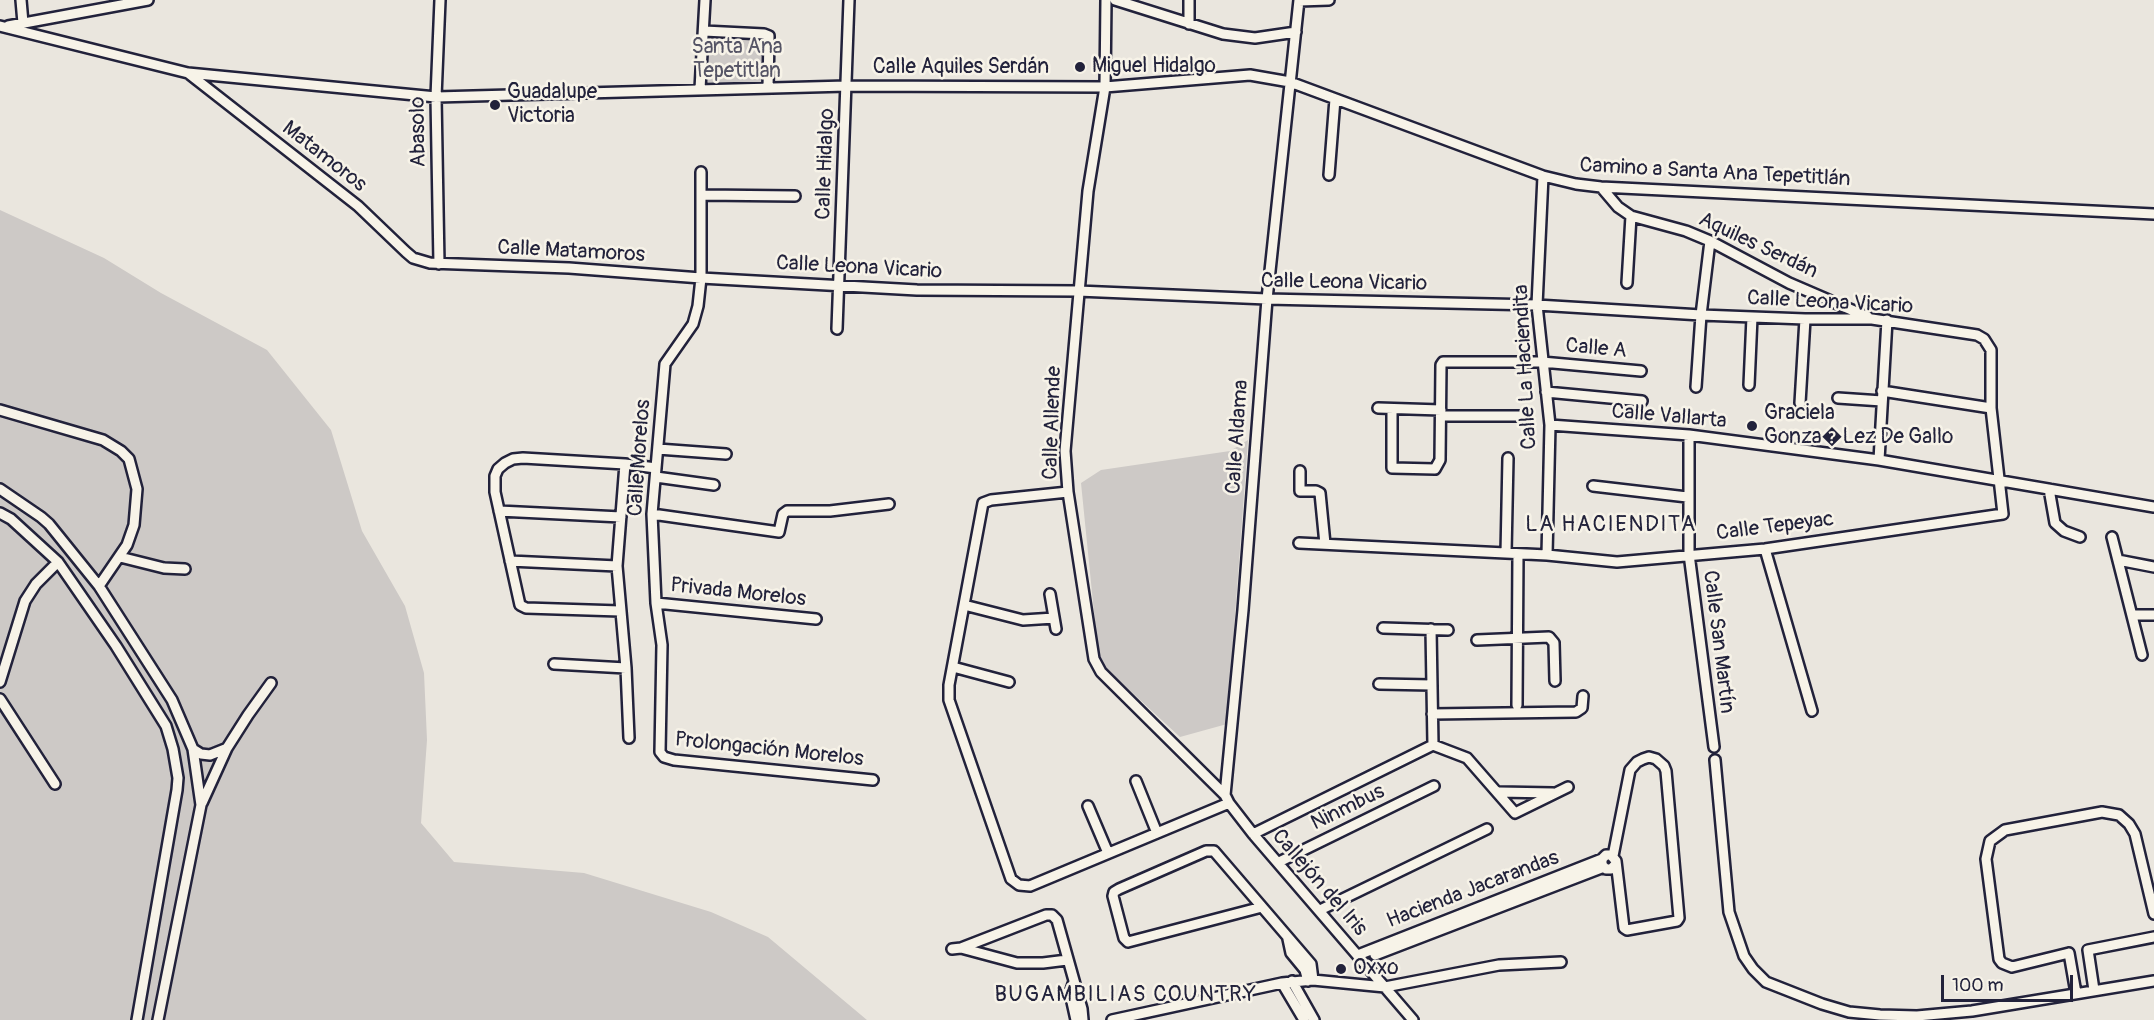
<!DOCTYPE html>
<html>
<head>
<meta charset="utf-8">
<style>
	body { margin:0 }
	#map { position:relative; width:2154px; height:1020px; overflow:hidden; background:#eae6de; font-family:Pangolin,sans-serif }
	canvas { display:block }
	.scale { position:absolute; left:1941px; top:975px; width:132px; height:27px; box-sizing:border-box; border:3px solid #22223b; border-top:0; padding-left:8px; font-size:18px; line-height:21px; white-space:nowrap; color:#22223b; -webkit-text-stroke:4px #f7f3e8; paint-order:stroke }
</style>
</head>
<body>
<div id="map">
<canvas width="2154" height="1020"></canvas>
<div class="scale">100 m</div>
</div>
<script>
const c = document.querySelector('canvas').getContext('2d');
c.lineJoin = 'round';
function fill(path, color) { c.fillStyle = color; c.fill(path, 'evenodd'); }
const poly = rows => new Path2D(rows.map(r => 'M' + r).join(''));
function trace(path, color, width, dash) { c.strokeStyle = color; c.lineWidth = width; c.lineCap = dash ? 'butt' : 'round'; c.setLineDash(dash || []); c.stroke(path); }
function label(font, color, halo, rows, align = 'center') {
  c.font = font + ' Pangolin,sans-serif'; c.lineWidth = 5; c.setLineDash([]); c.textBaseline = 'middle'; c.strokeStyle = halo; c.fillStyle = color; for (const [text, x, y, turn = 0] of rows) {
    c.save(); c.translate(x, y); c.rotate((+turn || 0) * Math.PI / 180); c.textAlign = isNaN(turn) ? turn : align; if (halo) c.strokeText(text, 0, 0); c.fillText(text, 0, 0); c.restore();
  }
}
const green = poly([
	[707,36,768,38,766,84,707,85],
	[0,210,104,258,161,293,267,350,331,430,362,531,405,606,424,673,427,740,421,823,454,862,584,873,711,912,768,937,867,1020,0,1020],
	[1248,440,1227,724,1180,737,1099,662,1081,483,1101,470,1230,451]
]);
const minor = poly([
	[21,0,23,23],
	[1106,0,1105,87,1088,191,1065,451,1068,492,1094,659,1101,672,1225,795,1229,803,1253,834,1413,1020],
	[1115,0,1223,34,1255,38,1296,32],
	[1189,0,1189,24],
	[1299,1,1329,0],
	[0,26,188,73,436,97,847,86,1105,87,1250,75,1290,82,1543,176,1576,184,1601,187,2154,214],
	[8,26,148,0],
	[704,31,764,34,769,36,768,88],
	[188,73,358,206,406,252,413,258,430,263,569,268,701,278,917,290,1078,291,1267,299,1537,305,1701,315,1805,319,1872,319,1977,335,1984,339,1991,350,1991,408,2003,514,1765,549,1617,562,1547,555,1299,543],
	[700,89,705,0],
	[701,172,701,278,698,306,693,324,665,364,652,514,656,603,662,645,660,752,664,757,674,760,873,780],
	[1329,175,1335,99],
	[1543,176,1537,305,1550,425,1547,555],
	[1601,187,1618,207,1631,216,1686,231,1710,241,1789,283,1868,317],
	[702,195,795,196],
	[439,264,436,97,440,0],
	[1627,283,1631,216],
	[837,329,849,0],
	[1749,385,1752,317],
	[1696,387,1701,315,1710,241],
	[1882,391,1991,408],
	[1546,392,1642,401],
	[1838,398,1882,401],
	[1800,403,1805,319],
	[1378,408,1441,410],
	[1392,409,1392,468,1435,469,1440,460,1441,365,1443,362,1542,362,1641,371],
	[0,410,103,440,121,451,129,459,137,489,134,525,127,545,99,586],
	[1441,416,1520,416],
	[1550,425,1689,435,1879,460,2154,507],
	[1689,435,1689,554,1714,747],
	[658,449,726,454],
	[1879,460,1887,320],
	[625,464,617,566,626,668,629,738],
	[1300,471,1300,491,1316,491,1320,493,1325,544],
	[656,477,714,485],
	[1593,486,1687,497],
	[0,489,41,517,49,524,99,586,172,700,193,749,201,805,158,1020],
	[2049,489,2055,523,2064,531,2080,537],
	[1068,492,991,500,983,503,949,685,949,700,1011,879,1019,885,1030,886,1229,803],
	[499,511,621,517],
	[0,513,11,519,58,562,116,646,166,726,173,749,178,778,177,790,137,1020],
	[652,514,779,532,783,514,787,511,830,511,889,504],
	[2112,537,2142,655],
	[1765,549,1812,711],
	[1506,553,1508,458],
	[120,557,164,568,185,569],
	[2118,560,2154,567],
	[510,561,617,566],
	[1050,594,1056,629],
	[656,603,816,619],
	[964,605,1023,620,1054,618],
	[620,611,526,608,520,605,495,492,495,476,498,469,505,463,513,459,523,458,625,464,656,468],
	[2133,615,2154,615],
	[1383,628,1448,630],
	[1431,629,1433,745],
	[1477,640,1549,637,1554,643,1555,681],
	[554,664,626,668],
	[953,667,1009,682],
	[0,682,25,601,36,584,58,562],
	[1379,684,1432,685],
	[0,699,55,784],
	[1517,705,1518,554],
	[1432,714,1576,712,1582,708,1583,696],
	[1433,745,1467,758,1515,813,1568,787],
	[193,749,201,754,210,755,225,749],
	[1715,760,1729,912,1744,956,1753,969,1766,982,1822,1004,1849,1012,1880,1015,1917,1016,1972,1011,2154,981],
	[1136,781,1157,833],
	[1499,792,1553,793],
	[1225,795,1243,610,1267,299,1299,0],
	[202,803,227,748,248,715,271,683],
	[1088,806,1108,853],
	[1253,834,1433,745],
	[1613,856,1630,770,1637,762,1643,759,1649,757,1656,759,1664,766,1666,771,1679,918,1677,921,1627,930,1624,928,1616,861,1611,855,1606,855,1602,859,1602,865,1606,869,1611,869,1616,864],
	[1279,862,1434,786],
	[1262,907,1128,942,1124,938,1113,896,1114,892,1119,889,1206,851,1214,851,1311,964,1313,980],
	[1320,910,1487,829],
	[1288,939,1291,953,1305,970,1308,981],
	[961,948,1017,963,1043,963,1067,960],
	[952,949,961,948,1046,915,1052,915,1057,920,1082,1009,1083,1020],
	[1358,955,1602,859],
	[1375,955,1604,867],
	[1292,981,1314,1020],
	[1282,983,1304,1020],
	[1073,984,1070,993,1076,1020],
	[2094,990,2088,950,2154,937],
	[2076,993,2069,953,2012,967,2002,963,1999,959,1986,859,1990,841,2005,830,2102,812,2119,815,2129,824,2135,834,2154,914],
	[1112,1020,1282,983,1313,980,1385,987,1499,965,1561,962]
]);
const markers = [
	[1080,67,6,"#22223b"],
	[495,105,6,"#22223b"],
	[1752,426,6,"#22223b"],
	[1341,969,6,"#22223b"]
];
const parkNames = [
	["Santa Ana",737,48],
	["Tepetitlan",737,72]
];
const poiNames = [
	["Miguel Hidalgo",1092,67],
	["Guadalupe",507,93],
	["Victoria",507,117],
	["Graciela",1764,414],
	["Gonza�Lez De Gallo",1764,438],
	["Oxxo",1353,969]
];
const streetNames = [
	["Calle Aquiles Serdán",961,68],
	["Abasolo",419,132,-91],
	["Matamoros",324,157,38],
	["Calle Hidalgo",826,164,-88],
	["Camino a Santa Ana Tepetitlán",1715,173,3],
	["Aquiles Serdán",1758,246,25],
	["Calle Matamoros",571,252,3],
	["Calle Leona Vicario",859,268,3],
	["Calle Leona Vicario",1344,283,1],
	["Calle Leona Vicario",1830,303,3],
	["Calle A",1596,349,5],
	["Calle La Haciendita",1526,367,-93],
	["Calle Vallarta",1669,417,5],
	["Calle Allende",1053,423,-88],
	["Calle Aldama",1238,437,-86],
	["Calle Morelos",640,458,-86],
	["Calle Tepeyac",1775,527,-7],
	["Privada Morelos",738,593,6],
	["Calle San Martín",1718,642,83],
	["Prolongación Morelos",769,750,6],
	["Ninmbus",1348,808,-26],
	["Callejón del Iris",1319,883,49],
	["Hacienda Jacarandas",1473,890,-21]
];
const neighbourhoodNames = [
	["LA HACIENDITA",1611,525],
	["BUGAMBILIAS COUNTRY",1126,995]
];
fill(green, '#cdc9c6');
trace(minor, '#22223b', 14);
trace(minor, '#f7f3e8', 9);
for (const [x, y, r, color] of markers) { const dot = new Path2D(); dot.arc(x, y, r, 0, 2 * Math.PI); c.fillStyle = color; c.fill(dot); trace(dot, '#f7f3e8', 2); }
label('21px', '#555465', '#f7f3e8', parkNames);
label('21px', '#22223b', '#f7f3e8', poiNames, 'left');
label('21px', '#22223b', '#f7f3e8', streetNames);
c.letterSpacing = '1.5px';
label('22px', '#22223b', '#f7f3e8', neighbourhoodNames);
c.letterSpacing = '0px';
</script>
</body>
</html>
